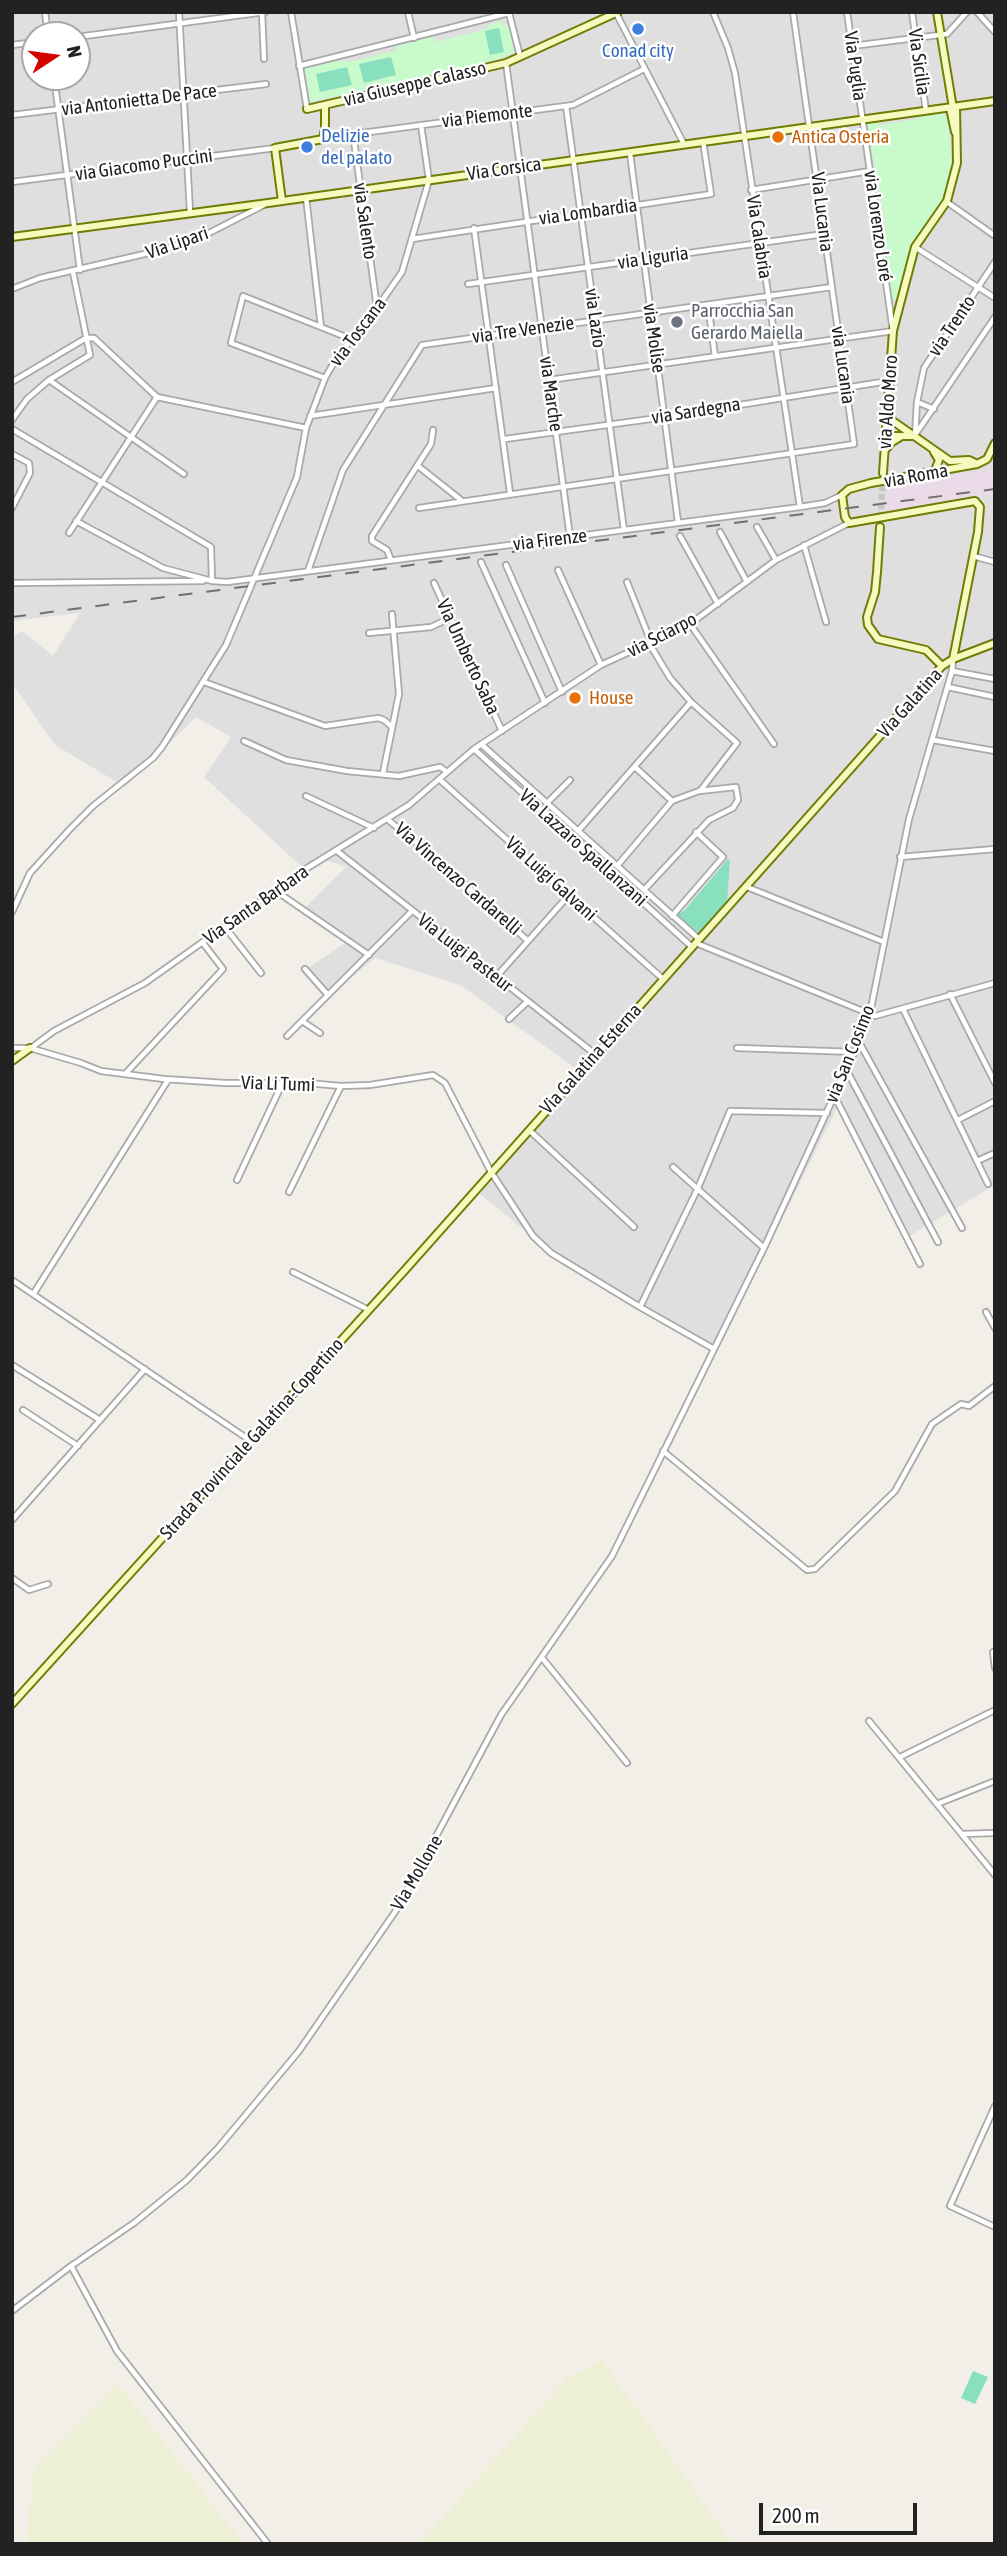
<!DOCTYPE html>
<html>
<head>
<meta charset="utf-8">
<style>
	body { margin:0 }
	#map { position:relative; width:1007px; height:2556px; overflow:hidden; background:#f2efe9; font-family:"Asap Condensed",sans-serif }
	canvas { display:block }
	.frame { position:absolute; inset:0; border:14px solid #222; pointer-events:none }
	.north { position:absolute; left:21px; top:21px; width:70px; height:70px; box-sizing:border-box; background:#fff; border:2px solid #a7a7a7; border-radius:50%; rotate:77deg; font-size:19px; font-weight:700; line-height:28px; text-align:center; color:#222 }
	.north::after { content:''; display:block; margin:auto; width:24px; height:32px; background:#d40000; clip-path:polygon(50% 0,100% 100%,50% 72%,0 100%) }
	.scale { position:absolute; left:759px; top:2503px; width:158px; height:32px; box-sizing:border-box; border:4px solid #222; border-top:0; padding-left:9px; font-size:21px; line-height:24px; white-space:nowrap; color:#222; -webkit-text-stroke:5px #fff; paint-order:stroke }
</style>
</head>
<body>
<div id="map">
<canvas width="1007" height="2556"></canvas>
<div class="frame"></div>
<div class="north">N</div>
<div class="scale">200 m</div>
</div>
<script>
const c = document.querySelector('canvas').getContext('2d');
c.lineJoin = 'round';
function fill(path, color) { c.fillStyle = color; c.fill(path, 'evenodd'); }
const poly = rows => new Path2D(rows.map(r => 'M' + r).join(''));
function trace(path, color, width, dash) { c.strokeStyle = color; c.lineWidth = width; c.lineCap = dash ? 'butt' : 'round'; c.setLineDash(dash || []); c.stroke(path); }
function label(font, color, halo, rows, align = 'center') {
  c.font = font + ' "Asap Condensed",sans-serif'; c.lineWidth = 5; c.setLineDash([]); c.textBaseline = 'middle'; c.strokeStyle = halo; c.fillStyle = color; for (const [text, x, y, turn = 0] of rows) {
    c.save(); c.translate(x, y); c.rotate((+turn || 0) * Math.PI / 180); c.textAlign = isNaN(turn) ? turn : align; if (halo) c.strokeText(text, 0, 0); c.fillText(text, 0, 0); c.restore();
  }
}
const residential = poly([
	[12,12,995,12,995,1185,906,1238,837,1108,717,1350,543,1245,480,1194,582,1073,460,985,375,958,325,999,302,972,345,943,300,913,346,867,329,861,303,868,204,777,231,737,196,717,125,787,55,745,12,683,12,639,22,631,53,656,80,613,12,621],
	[35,35,77,35,77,77,35,77]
]);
const industrial = poly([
	[995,469,995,494,886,512,888,484]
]);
const farmland = poly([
	[602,2360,733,2544,419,2544,567,2378],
	[118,2384,244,2544,26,2544,34,2468]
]);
const park = poly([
	[501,21,503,26,508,25,515,52,496,60,310,102,305,68,344,60,346,63,397,50,396,46,434,37,436,42,489,28,489,24],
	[941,112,947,116,953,169,943,198,910,249,898,297,894,300,892,298,881,238,887,233,867,125,868,123,880,120,879,125,916,119,918,115]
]);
const pitch = poly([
	[499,28,504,52,490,55,485,31],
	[391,57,396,75,364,83,359,64],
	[347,67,352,85,320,92,316,74],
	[728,859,730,861,727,902,701,931,695,932,676,915,684,911],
	[973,2371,988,2377,975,2404,961,2398]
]);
const secondaryTunnel = poly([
	[880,527,883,476]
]);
const street = poly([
	[45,12,48,35],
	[179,12,190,212],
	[291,12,307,109],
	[408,12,414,38],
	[713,12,728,48,735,73,800,507],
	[912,12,926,111],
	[977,12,995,32],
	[262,13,264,59],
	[509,13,520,56],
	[616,13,684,144],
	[77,37,265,12],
	[12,45,35,42],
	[852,46,947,34,967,12],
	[506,63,570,537],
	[299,66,509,13],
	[54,77,80,270],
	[566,106,624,530],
	[12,115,266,84],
	[353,133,377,308],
	[324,138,573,105,644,69],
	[630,153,678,522],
	[12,182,275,148],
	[751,190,870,171],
	[306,197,321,327],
	[947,202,995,236],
	[474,228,510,493],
	[412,239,711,194,703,141],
	[915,247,995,298],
	[468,284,824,234],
	[12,289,40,278,166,249,205,235,264,205],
	[708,305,715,356],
	[325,378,231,343,243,296,351,339],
	[49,380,184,474],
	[549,380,893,331,847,12],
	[12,382,86,338,94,338,157,397,306,428],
	[917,402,934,409],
	[310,416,496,388],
	[12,420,27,399,49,380,90,355,73,272],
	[12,429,211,547,212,581],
	[915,435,995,317],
	[915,436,917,402,924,368,995,262],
	[505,439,665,417,888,381],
	[12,454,29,463,30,473,12,508],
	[418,466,461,500],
	[419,508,854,444,793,12],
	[76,521,163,568,212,581,227,582,800,507,825,503,842,495],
	[757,527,776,560],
	[720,532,747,582],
	[69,533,157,397],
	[680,536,718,604],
	[804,545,826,622],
	[973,556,995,562],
	[391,560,387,550,372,541,372,536,431,444,433,430],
	[481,562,545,703],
	[506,565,562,692],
	[558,570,601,665],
	[308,571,343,470,422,345,832,287],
	[627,582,651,642],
	[12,583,203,581],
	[434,583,502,731],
	[690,624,774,744],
	[369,633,431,627,450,618],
	[649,643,670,678,691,702,737,743,700,791],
	[952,671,995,679],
	[204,682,325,726,378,718,384,720,392,727],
	[948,687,995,697],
	[933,740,995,751],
	[244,741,286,760,347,771,399,776,440,767,447,772],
	[481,744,699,939],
	[474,749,692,947],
	[635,767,672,801],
	[383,773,399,694,392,614],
	[439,779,663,979],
	[306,796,374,828],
	[547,803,570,780],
	[387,819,440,862,527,940],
	[578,831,691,702],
	[337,851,595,1054],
	[900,857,995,849],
	[617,866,672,801,699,791,736,787,738,800,733,808,709,820,644,890],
	[747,887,884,942],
	[276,891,369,955],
	[12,912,30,873,70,829,93,806,153,758,162,747,226,645,297,477,306,428,325,378,337,357,377,308,402,272,429,180,421,125],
	[672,916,723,857,696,832],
	[225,927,261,973],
	[696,943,875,1016,995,983],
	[305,969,328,995],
	[497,976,568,896],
	[950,994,995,1083],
	[903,1009,988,1184],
	[509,1019,527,1002],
	[302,1021,320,1033],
	[287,1036,411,912],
	[859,1042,962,1228],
	[12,1048,30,1048,81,1063,101,1071,164,1079,225,1083,307,1083,341,1086,370,1085,433,1075,445,1083,491,1172,533,1236,551,1253,640,1307,698,1188,730,1111,827,1113],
	[31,1048,54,1031,145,983,304,870,409,805,474,749,601,665,690,624,776,560,849,523],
	[737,1048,855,1052],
	[847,1071,938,1242],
	[126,1073,223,969,203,943],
	[835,1097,920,1264],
	[958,1120,995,1101],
	[529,1130,634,1227],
	[977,1161,995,1153],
	[673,1167,764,1248],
	[237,1180,283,1082],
	[289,1192,341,1086],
	[293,1272,369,1310],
	[12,1280,251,1441],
	[34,1293,168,1080],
	[640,1307,714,1349],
	[986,1312,995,1328],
	[12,1365,100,1420],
	[23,1410,78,1446],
	[663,1451,807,1570,815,1569,895,1491,932,1424,961,1404,969,1406,995,1386],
	[12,1520,145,1369],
	[12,1578,29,1590,48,1584],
	[995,1651,993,1652,995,1668],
	[543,1659,627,1763],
	[869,1721,995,1875],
	[900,1757,995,1710],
	[937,1804,995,1781],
	[962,1834,995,1833],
	[995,2106,950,2206,995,2227],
	[71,2266,117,2351,268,2544],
	[12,2311,71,2266,134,2223,187,2180,218,2148,299,2051,397,1909,501,1715,612,1556,764,1248,859,1042,870,1013,909,819,952,671,953,659]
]);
const secondary = poly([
	[937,12,953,108],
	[950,108,955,132],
	[307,109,506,63,618,12],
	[282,201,275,148,323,139,325,129,325,105],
	[12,237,268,203,995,101],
	[887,417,950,461,969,460,977,464],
	[886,433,891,436,913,436],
	[885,450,892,442,902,436],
	[934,452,939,460,934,473],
	[883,473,893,331,915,247,947,201,957,163,956,107],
	[880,527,877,572,875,592,867,617,868,625,878,639,926,650,942,666],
	[953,659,995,643],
	[12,1061,30,1048],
	[12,1704,405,1270,942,666,953,659,978,532,980,507,975,501,849,523,845,517,842,495,849,489,871,483,977,464,987,459,995,443]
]);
const rail = poly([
	[12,617,995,489]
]);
const markers = [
	[638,29,7,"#3f7fe0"],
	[778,137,7,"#e8710a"],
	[307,147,7,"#3f7fe0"],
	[677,322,7,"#6b7280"],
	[575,698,7,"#e8710a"]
];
const shopNames = [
	["Conad city",638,51],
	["Delizie",321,136,"left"],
	["del palato",321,158,"left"]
];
const streetNames = [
	["Via Sicilia",919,62,82],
	["Via Puglia",855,66,82],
	["via Giuseppe Calasso",415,84,-13],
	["via Antonietta De Pace",139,100,-7],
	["via Piemonte",487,116,-7],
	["via Giacomo Puccini",144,165,-8],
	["Via Corsica",504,169,-8],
	["via Lombardia",588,212,-8],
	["Via Lucania",822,212,83],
	["via Salento",365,221,82],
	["via Lorenzo Loré",878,226,82],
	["Via Calabria",759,237,81],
	["Via Lipari",177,243,-19],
	["via Liguria",653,258,-8],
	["via Lazio",595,318,82],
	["via Trento",952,326,-56],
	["via Tre Venezie",523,330,-8],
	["via Toscana",358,332,-53],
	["via Molise",654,338,82],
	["via Lucania",843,365,82],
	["via Marche",551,394,82],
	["via Aldo Moro",888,402,-86],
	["via Sardegna",696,411,-9],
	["via Roma",916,476,-10],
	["via Firenze",550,540,-7],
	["via Sciarpo",662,635,-27],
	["Via Umberto Saba",468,657,65],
	["Via Galatina",910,703,-48],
	["Via Lazzaro Spallanzani",583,848,42],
	["Via Vincenzo Cardarelli",458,879,41],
	["Via Luigi Galvani",551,879,42],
	["Via Santa Barbara",256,905,-35],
	["Via Luigi Pasteur",465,953,38],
	["via San Cosimo",850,1054,-68],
	["Via Galatina Esterna",591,1059,-48],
	["Via Li Tumi",278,1084,2],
	["Strada Provinciale Galatina-Copertino",252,1439,-48],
	["Via Mollone",417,1873,-60]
];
const foodNames = [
	["Antica Osteria",792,137],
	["House",589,698]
];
const worshipNames = [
	["Parrocchia San",691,311],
	["Gerardo Maiella",691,333]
];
fill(residential, '#e0dfdf');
fill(industrial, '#ebdbe8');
fill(farmland, '#eef0d5');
fill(park, '#c8facc');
fill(pitch, '#88e0be');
trace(secondaryTunnel, '#c8c6c1', 6, [6, 3]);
trace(street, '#a9a9a9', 8);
trace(secondary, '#707d05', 10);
trace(street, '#fff', 4.5);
trace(secondary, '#f7fabf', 6);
trace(rail, '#707070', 2, [14, 14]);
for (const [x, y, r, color] of markers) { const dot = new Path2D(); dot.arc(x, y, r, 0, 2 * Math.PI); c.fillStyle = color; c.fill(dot); trace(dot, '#fff', 2.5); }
label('19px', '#366cbe', '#fff', shopNames);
label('19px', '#222', '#fff', streetNames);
label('19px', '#c56008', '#fff', foodNames, 'left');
label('19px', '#5b616d', '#fff', worshipNames, 'left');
</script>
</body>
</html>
